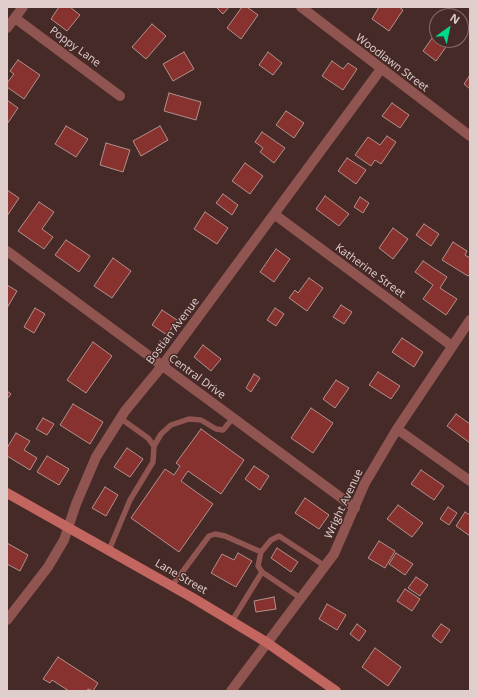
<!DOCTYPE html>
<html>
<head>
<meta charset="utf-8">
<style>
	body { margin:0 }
	#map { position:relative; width:477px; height:698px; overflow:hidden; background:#452a27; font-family:"Open Sans",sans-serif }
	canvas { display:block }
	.frame { position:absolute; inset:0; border:8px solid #e0cecc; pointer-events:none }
	.north { position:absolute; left:429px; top:8px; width:40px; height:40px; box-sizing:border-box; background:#452a27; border:1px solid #836c69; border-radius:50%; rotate:33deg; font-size:11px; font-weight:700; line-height:16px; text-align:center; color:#e0cecc }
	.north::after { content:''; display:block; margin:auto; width:14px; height:18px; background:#00d98c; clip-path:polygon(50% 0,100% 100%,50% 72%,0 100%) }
</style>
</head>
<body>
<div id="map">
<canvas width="477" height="698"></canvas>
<div class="frame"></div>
<div class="north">N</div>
</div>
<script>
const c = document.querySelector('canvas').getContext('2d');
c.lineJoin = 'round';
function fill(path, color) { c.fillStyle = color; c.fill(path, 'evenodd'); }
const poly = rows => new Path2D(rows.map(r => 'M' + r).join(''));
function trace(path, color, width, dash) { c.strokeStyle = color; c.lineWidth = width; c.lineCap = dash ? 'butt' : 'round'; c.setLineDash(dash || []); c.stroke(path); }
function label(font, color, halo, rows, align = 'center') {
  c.font = font + ' "Open Sans",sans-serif'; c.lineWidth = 3; c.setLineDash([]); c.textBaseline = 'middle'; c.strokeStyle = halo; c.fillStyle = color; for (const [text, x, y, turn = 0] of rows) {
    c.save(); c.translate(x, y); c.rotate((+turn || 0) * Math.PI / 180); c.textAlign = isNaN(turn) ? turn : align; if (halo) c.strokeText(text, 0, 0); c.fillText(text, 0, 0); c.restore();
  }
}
const building = poly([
	[59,7,70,7,80,15,67,31,51,19,59,7],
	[216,7,229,7,223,14,216,7],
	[242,7,247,7,258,15,241,39,227,28,242,7],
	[379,7,399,7,403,10,389,31,372,19,379,7],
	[152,24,166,36,146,59,132,47,152,24],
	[437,31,437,40,451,40,436,61,423,51,437,31],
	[184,52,194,69,173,81,163,64,184,52],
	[268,52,282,63,273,75,259,65,268,52],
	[18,60,40,75,24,99,7,87,7,83,14,74,10,71,18,60],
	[332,61,343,69,348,63,357,69,343,90,322,76,332,61],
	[470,75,470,89,464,84,470,75],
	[169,93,201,102,196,120,164,111,169,93],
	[7,100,18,108,7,124,7,100],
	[392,103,409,115,400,128,382,116,392,103],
	[286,111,304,123,294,138,276,125,286,111],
	[66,126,88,139,76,157,55,144,66,126],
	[160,126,168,140,141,156,133,141,160,126],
	[262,132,285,148,274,163,260,152,263,148,255,142,262,132],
	[387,136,396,142,381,164,375,160,371,166,355,155,368,137,380,145,387,136],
	[106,143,130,150,123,172,100,165,106,143],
	[347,158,366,170,356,184,338,171,347,158],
	[245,163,263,176,250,194,232,181,245,163],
	[7,190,19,198,7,216,7,190],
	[223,194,238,205,232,215,216,203,223,194],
	[325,196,349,214,339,226,316,209,325,196],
	[360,197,369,203,363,213,354,207,360,197],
	[39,202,54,212,42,229,53,237,44,249,18,231,39,202],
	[205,212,228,228,217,244,194,229,205,212],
	[424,224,439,234,431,246,416,235,424,224],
	[393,228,408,239,393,259,379,248,393,228],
	[66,240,90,256,79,272,55,255,66,240],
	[453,242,467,251,465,255,470,258,470,274,468,276,442,260,453,242],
	[276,249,290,259,274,282,260,272,276,249],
	[113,258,131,271,112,298,94,286,113,258],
	[423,261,447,277,440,288,457,299,446,315,423,299,433,285,415,272,423,261],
	[309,278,323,288,307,311,289,298,295,290,298,293,309,278],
	[7,285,17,291,7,308,7,285],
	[341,305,352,312,344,324,333,317,341,305],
	[35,308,45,314,34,333,24,327,35,308],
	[275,308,284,314,276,326,267,320,275,308],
	[162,310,177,320,167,335,152,325,162,310],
	[402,338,423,352,414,367,392,352,402,338],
	[93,342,112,356,86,393,67,380,93,342],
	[203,345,221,359,211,371,194,357,203,345],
	[378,372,400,386,391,399,369,385,378,372],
	[254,374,260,378,251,392,246,388,254,374],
	[336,380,349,388,335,408,323,399,336,380],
	[7,391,11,394,7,399,7,391],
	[73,404,103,422,90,444,60,425,73,404],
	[311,408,333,423,313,453,291,438,311,408],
	[456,414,470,424,470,443,447,426,456,414],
	[43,418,54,424,47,435,36,429,43,418],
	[201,429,244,460,221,494,188,471,181,481,213,504,179,552,131,518,165,469,174,475,180,466,176,463,201,429],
	[16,433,30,441,24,450,37,458,30,470,7,456,7,448,16,433],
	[127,448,143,459,130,477,114,467,127,448],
	[47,456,69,469,59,485,37,472,47,456],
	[254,466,269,476,260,490,245,479,254,466],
	[421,470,444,486,434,500,411,484,421,470],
	[105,487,118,495,106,516,92,508,105,487],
	[305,498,329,515,319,529,295,513,305,498],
	[398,505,423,523,412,537,387,519,398,505],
	[448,507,457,513,449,525,440,519,448,507],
	[465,512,470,515,470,536,456,526,465,512],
	[379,541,395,551,385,568,368,558,379,541],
	[7,543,28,555,20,571,7,564,7,543],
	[277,548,298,562,291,572,271,558,277,548],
	[238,553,252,561,236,587,211,573,222,554,234,560,238,553],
	[396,553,413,564,405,575,389,564,396,553],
	[416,577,428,585,420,596,408,588,416,577],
	[405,589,420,599,412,611,397,601,405,589],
	[274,597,276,609,256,612,254,601,274,597],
	[327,604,346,615,337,630,319,619,327,604],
	[357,624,366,631,359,641,350,634,357,624],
	[441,624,450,630,441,643,432,636,441,624],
	[375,648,401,667,388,686,362,667,375,648],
	[58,657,98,683,93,691,88,689,87,691,69,691,52,680,50,683,43,679,58,657]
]);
const lane = poly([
	[154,446,161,434,171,425,189,419,201,420,216,429,223,430,233,418],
	[109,550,130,500,153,462,154,446,148,438,120,418],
	[172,586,209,536,215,534,225,536,261,552],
	[302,599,262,572,258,566,261,552,271,540,279,536,325,566],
	[232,621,262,572]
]);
const street = poly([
	[301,7,470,136],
	[15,18,120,96],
	[7,28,23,7],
	[274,214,452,346],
	[7,251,355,508],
	[397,429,470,481],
	[7,620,48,567,64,540,76,504,96,457,125,411,162,366,381,69],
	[231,691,334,554,365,483,397,429,470,320]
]);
const secondary = poly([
	[7,493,193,598,266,642,336,691]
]);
const streetNames = [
	["Poppy Lane",75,47,36],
	["Woodlawn Street",392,63,37],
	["Katherine Street",370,271,36],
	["Bostian Avenue",173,331,-53],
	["Central Drive",197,377,36],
	["Wright Avenue",344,504,-65],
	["Lane Street",181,577,30]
];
fill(building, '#87322e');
trace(building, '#b2918d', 1);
trace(lane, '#905550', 5.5);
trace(street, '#905550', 10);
trace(secondary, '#c3665f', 10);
label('11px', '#e0cecc', '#452a27', streetNames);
</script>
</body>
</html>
